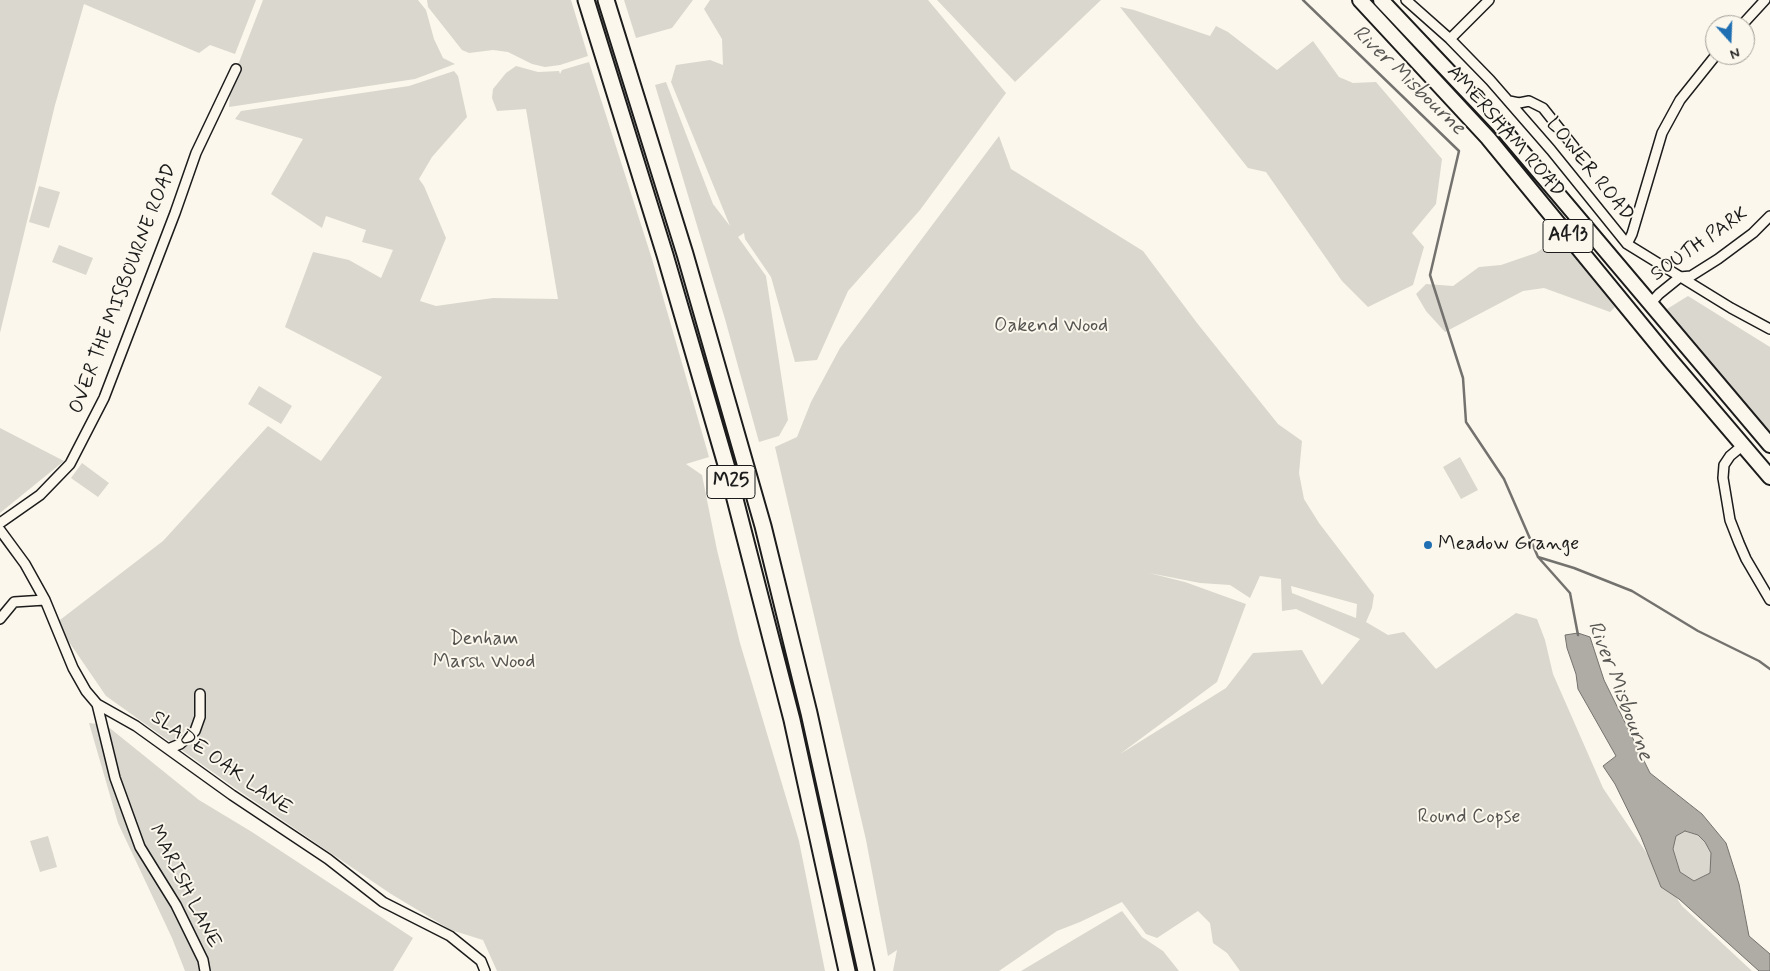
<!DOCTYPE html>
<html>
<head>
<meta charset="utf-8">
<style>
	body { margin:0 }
	#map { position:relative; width:1770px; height:971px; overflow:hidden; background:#fbf7ec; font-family:Mynerve,sans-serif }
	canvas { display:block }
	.north { position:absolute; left:1705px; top:15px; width:50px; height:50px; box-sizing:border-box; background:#fbf7ec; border:1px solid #a29f99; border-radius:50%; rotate:160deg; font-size:14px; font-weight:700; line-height:20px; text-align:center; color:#1c1c1c }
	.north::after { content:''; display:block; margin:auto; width:18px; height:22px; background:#1f6fb2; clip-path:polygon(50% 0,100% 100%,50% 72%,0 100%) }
</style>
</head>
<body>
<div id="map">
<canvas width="1770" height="971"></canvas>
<div class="north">N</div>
</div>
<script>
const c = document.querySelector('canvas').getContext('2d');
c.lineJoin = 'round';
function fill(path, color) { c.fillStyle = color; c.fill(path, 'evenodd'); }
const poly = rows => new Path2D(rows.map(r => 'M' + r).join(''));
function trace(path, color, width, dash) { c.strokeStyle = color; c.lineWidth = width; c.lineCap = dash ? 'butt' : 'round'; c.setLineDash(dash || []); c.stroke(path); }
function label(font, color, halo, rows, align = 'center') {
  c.font = font + ' Mynerve,sans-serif'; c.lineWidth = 4; c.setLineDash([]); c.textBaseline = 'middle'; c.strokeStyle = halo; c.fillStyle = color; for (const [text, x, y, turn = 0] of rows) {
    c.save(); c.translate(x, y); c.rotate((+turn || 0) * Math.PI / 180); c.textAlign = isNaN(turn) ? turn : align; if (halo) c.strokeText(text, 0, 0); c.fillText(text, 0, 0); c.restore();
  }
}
const green = poly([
	[0,0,256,0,235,54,210,45,199,53,84,4,55,105,0,333],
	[263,0,418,0,426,10,434,39,443,58,455,64,415,79,229,107,231,83],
	[427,0,571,0,588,56,560,65,545,67,532,64,508,52,493,50,469,53,462,50,428,7],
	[624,0,693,0,672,28,636,38],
	[710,0,928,0,1006,93,920,210,848,291,817,360,795,362,771,277,745,239,744,233,738,237,766,276,788,420,779,436,759,442,725,319,655,85,666,82,713,204,730,226,671,82,676,65,710,60,723,65,722,39,704,9],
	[937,0,1101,0,1015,82],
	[1120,7,1134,10,1210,36,1216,26,1228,32,1277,70,1313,41,1339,77,1353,83,1376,82,1442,159,1436,204,1412,233,1424,247,1413,285,1368,307,1342,281,1266,172,1248,168],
	[589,62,652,259,709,457,686,464,702,475,717,550,740,643,799,841,825,971,497,971,483,940,451,930,391,894,235,788,106,696,56,623,163,541,268,426,321,461,382,377,285,327,313,252,349,260,381,278,393,250,362,242,366,230,326,216,322,228,271,194,303,139,235,119,241,111,409,86,454,71,458,76,467,117,432,157,419,179,424,186,446,238,420,301,436,306,493,298,558,299,526,109,497,111,492,98,493,89,506,73,516,66,538,72,559,71,560,74,562,70],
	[999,136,1011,169,1143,251,1197,323,1278,424,1302,441,1299,473,1304,499,1319,523,1374,595,1372,608,1366,622,1388,635,1404,632,1436,669,1516,613,1537,619,1545,640,1553,674,1603,788,1682,906,1752,971,1240,971,1227,953,1213,943,1210,923,1198,911,1157,938,1146,934,1122,902,1080,922,1057,931,999,971,893,971,897,950,888,956,866,840,775,447,797,437,811,402,840,348],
	[1149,573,1200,583,1230,585,1250,598,1260,576,1281,579,1282,611,1296,609,1360,639,1322,685,1302,650,1253,653,1226,688,1120,754,1217,682,1246,604,1185,582],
	[1291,586,1357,604,1356,618,1292,593],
	[39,186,60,192,49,228,29,222],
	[1561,236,1615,307,1610,312,1544,288,1523,291,1445,332,1426,311,1416,294,1426,284,1453,286,1479,267,1501,265,1536,253],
	[59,245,93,258,86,275,52,262],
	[1688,296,1770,347,1770,431,1667,309],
	[259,386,292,406,281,424,248,404],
	[0,428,64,461,0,513],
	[1460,457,1478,490,1461,499,1443,467],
	[82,463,109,483,98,497,71,478],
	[89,723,106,725,199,800,252,832,413,938,393,971,185,971,172,938,118,823],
	[1685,831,1698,835,1705,842,1711,853,1711,873,1694,881,1680,872,1673,848,1676,836],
	[48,836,57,867,40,872,30,841],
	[1122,911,1142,937,1163,951,1179,971,1021,971]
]);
const water = poly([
	[1578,633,1590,637,1604,680,1650,773,1702,814,1726,843,1739,884,1749,936,1770,954,1770,971,1759,971,1679,899,1661,887,1641,837,1615,784,1603,766,1616,756,1578,689,1576,674,1567,648,1565,635,1578,633],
	[1685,831,1698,835,1705,842,1711,853,1710,873,1694,881,1680,872,1673,849,1676,836,1685,831]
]);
const stream = poly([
	[1303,0,1459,151,1430,275,1463,378,1466,422,1504,479,1538,557,1570,593,1578,635],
	[1538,557,1574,568,1632,591,1698,631,1759,661,1770,669]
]);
const minor = poly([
	[1406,0,1450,39,1490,80,1551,150,1627,244,1731,308,1770,329],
	[1742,25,1765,0],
	[1450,39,1489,0],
	[1509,101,1519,103,1529,101,1543,108,1574,147],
	[1627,244,1632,234,1662,133,1680,100,1716,55],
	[1650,304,1659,294,1680,277,1691,276,1718,259,1753,233,1770,216],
	[1742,446,1730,456,1724,465,1723,478,1730,520,1739,543,1746,559,1770,600],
	[0,523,40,495,70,464,104,398,175,213,196,153,236,69],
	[0,530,25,564,45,600,73,668,86,691,97,704,136,726,232,795,328,859,383,902,450,936,481,961,485,971],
	[0,619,14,602,45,600],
	[97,704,115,778,140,847,176,905,203,960,205,971],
	[168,749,180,744,195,731,200,717,200,694]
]);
const trunk = poly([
	[1360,0,1488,138,1671,361,1770,477],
	[1381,0,1502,128,1770,445]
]);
const motorway = poly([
	[586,0,665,255,727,468,792,720,847,971],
	[606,0,685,254,763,526,809,713,866,971]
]);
const markers = [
	[1428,545,5,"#1f6fb2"]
];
const shields = [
	[1568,236,50],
	[731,482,48]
];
const shieldNames = [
	["A413",1568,236],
	["M25",731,482]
];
const streetNames = [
	["AMERSHAM ROAD",1505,132,49],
	["LOWER ROAD",1589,170,51],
	["SOUTH PARK",1700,245,-35],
	["OVER THE MISBOURNE ROAD",124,289,-69],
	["SLADE OAK LANE",221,764,35],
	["MARISH LANE",184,887,63]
];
const parkNames = [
	["Oakend Wood",1051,327],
	["Denham",484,640],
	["Marsh Wood",484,663],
	["Round Copse",1469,818]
];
const poiNames = [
	["Meadow Grange",1438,545]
];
const waterNames = [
	["River Misbourne",1408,81,44],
	["River Misbourne",1619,691,69]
];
fill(green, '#dad7ce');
fill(water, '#afaca5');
trace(water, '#74726e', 1);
trace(stream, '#74726e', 2.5);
trace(minor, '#1c1c1c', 12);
trace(trunk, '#1c1c1c', 18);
trace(motorway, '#1c1c1c', 19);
trace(minor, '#fbf7ec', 9);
trace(trunk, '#fbf7ec', 14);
trace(motorway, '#fbf7ec', 15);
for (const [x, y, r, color] of markers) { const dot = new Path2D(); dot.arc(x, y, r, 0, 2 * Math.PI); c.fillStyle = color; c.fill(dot); trace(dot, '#fbf7ec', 2); }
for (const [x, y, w] of shields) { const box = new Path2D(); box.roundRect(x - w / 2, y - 16.5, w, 33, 4); c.fillStyle = '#fbf7ec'; c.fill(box); trace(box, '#1c1c1c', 1); }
label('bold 19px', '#1c1c1c', null, shieldNames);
label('20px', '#1c1c1c', '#fbf7ec', streetNames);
label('20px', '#555451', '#fbf7ec', parkNames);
label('20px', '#1c1c1c', '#fbf7ec', poiNames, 'left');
label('italic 21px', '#575653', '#fbf7ec', waterNames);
</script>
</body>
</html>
